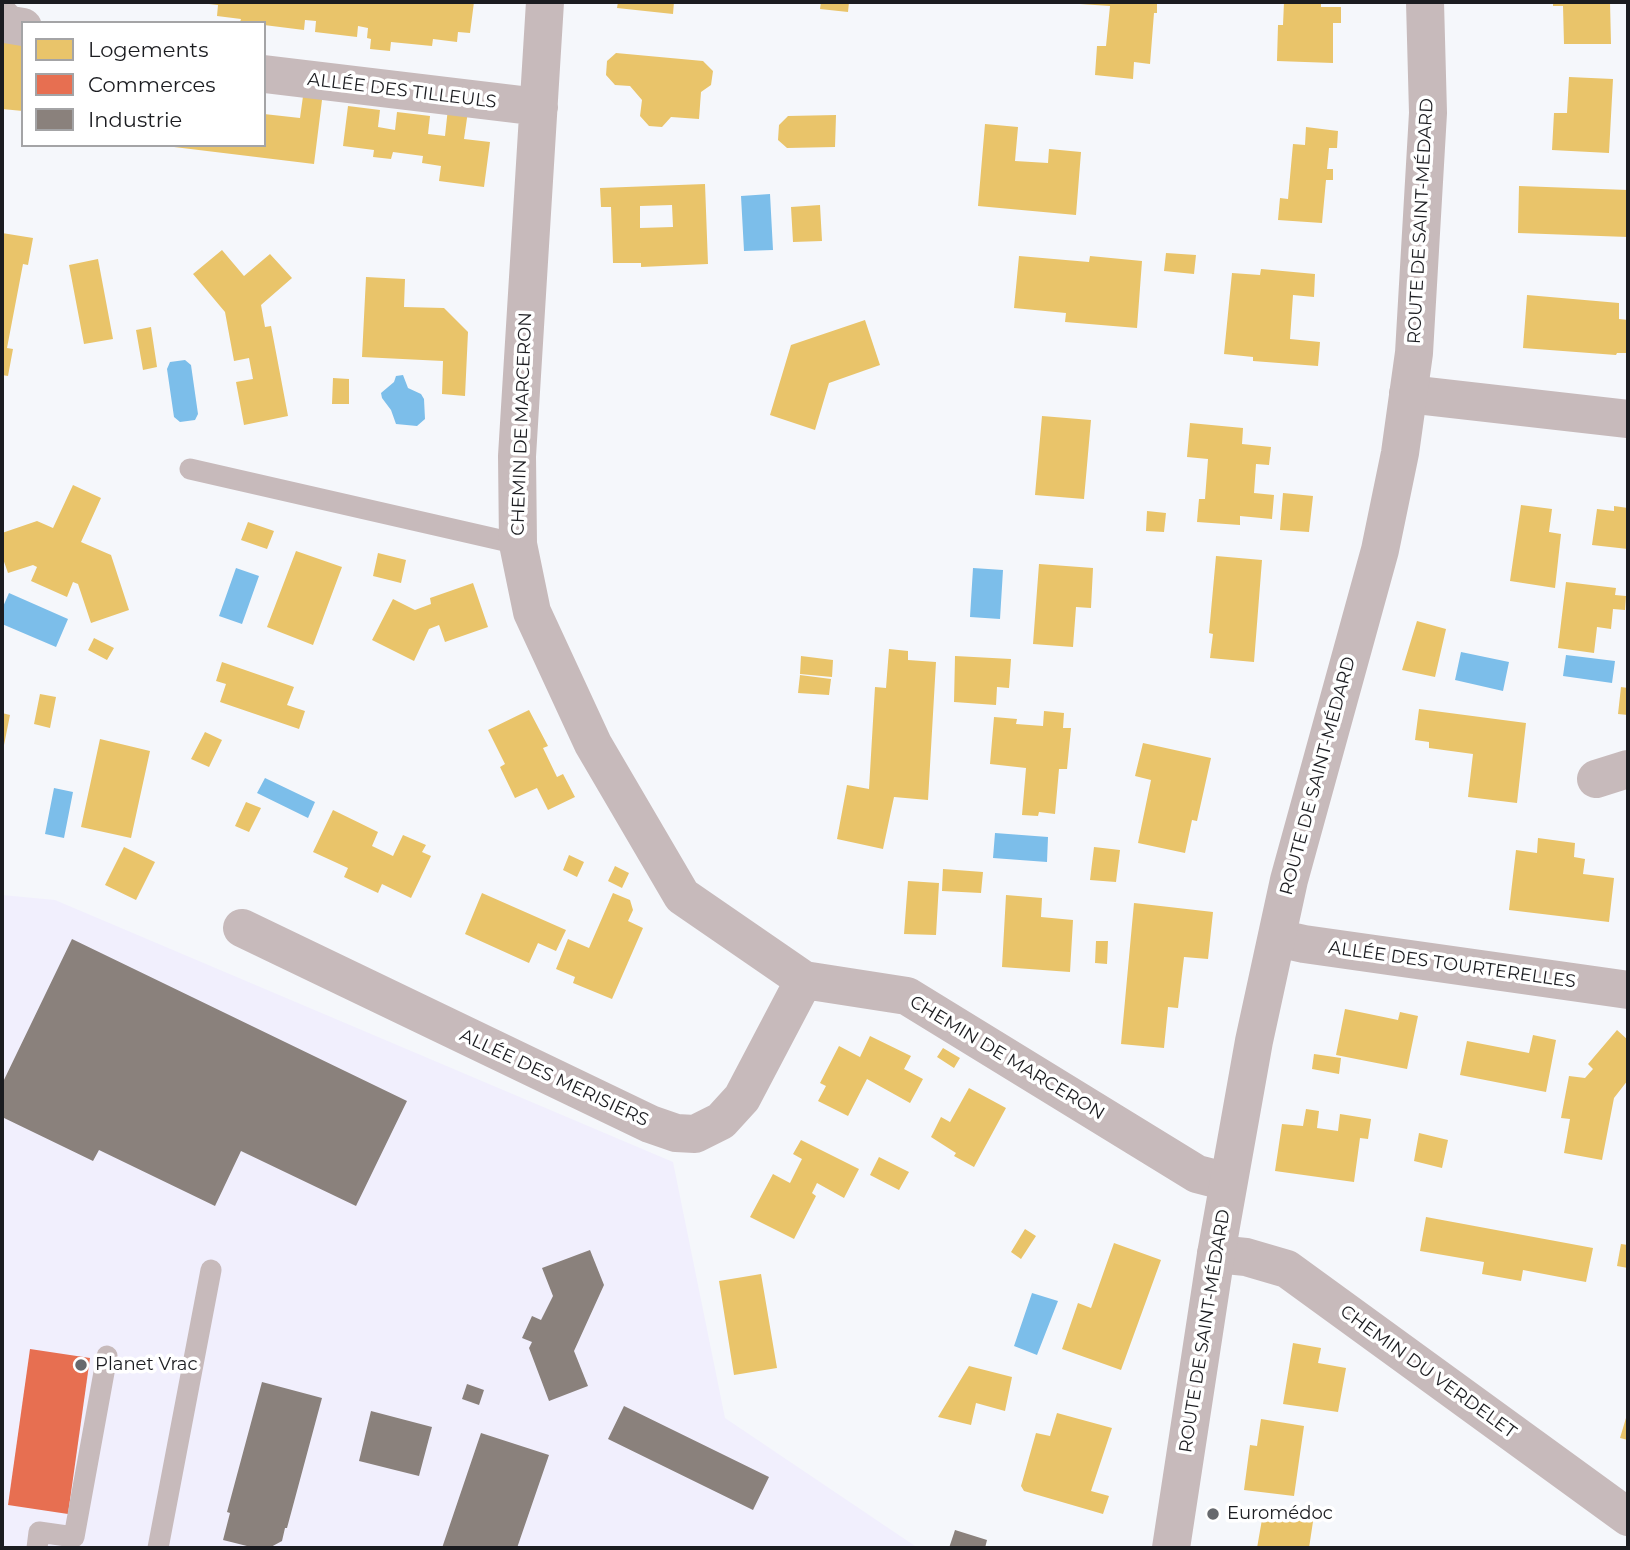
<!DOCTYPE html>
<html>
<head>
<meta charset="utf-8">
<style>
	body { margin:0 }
	#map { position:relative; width:1630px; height:1550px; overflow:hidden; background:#f5f7fb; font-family:Montserrat,sans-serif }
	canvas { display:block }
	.frame { position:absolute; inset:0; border:4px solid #1b1c20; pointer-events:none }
	.legend { position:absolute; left:21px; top:21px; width:245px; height:126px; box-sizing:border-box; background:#fff; border:2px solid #a4a4a6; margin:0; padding:9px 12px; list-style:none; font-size:21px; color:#1b1c20 }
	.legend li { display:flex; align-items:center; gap:14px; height:35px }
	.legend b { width:35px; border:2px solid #a4a4a6 }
</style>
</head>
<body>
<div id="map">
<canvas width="1630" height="1550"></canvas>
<div class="frame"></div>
<ul class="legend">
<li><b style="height:19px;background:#e9c46a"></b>Logements</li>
<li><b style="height:19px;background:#e76f51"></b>Commerces</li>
<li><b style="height:19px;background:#8a817c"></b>Industrie</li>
</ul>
</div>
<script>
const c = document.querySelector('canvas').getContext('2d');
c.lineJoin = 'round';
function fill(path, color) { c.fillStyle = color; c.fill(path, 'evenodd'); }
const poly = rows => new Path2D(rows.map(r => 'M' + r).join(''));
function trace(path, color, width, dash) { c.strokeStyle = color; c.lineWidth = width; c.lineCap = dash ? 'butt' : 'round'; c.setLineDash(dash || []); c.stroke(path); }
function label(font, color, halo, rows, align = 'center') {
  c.font = font + ' Montserrat,sans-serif'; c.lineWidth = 7; c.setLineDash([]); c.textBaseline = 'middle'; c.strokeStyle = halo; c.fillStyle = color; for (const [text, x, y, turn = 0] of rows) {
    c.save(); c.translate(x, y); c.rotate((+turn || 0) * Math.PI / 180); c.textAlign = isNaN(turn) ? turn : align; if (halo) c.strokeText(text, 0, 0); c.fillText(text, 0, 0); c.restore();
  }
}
const industrial = poly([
	[2,895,55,900,673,1162,725,1418,918,1548,2,1548]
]);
const water = poly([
	[770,194,773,250,744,251,741,196],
	[185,360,191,365,198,414,195,420,180,422,174,417,167,369,170,362],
	[403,375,408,388,421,394,424,399,425,419,417,426,396,424,391,410,382,398,381,393,394,382,396,376],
	[236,568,259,576,242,624,219,616],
	[973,568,1003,570,1000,619,970,617],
	[9,593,68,619,56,647,2,624,2,609],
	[1461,652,1509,662,1503,691,1455,680],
	[1566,655,1615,661,1612,683,1563,676],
	[265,778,315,802,308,818,257,793],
	[54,788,73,792,64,838,45,834],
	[995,833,1048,837,1047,862,993,858],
	[1032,1293,1058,1301,1037,1355,1014,1346]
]);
const homes = poly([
	[210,2,474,2,470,33,458,32,457,42,433,39,432,46,391,42,390,51,370,49,371,39,367,38,368,28,358,26,357,37,315,32,316,21,305,20,304,30,264,25,264,23,240,22,241,19,217,16,218,5,209,4],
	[618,2,674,2,673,14,617,8],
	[821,2,849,2,848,12,820,9],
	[1080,2,1157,2,1157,13,1154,13,1150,64,1134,62,1133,79,1095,75,1097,46,1106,46,1110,6,1080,4],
	[1284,2,1321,2,1321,7,1341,7,1341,23,1333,23,1333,63,1277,61,1278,25,1283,25],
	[1553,2,1610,2,1611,44,1564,44,1563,6,1553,6],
	[2,35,23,38,23,111,2,109],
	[616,53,703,61,713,71,711,85,701,92,699,119,671,117,662,127,649,126,640,116,642,100,630,86,615,85,606,75,607,61],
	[1569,77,1613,79,1609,153,1552,150,1554,113,1567,113],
	[304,89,323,92,314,164,174,147,264,145,264,114,300,118],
	[348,106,380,110,378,127,395,130,397,112,430,116,428,134,445,136,448,108,468,111,464,139,490,142,484,187,439,181,441,166,422,163,423,156,393,152,391,159,373,157,374,150,343,146],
	[836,115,835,147,787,148,778,140,779,125,788,116],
	[985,124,1018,127,1015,161,1048,163,1049,149,1081,152,1076,215,978,206],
	[1306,127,1338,131,1337,148,1329,148,1327,169,1333,169,1333,180,1326,180,1322,223,1278,220,1280,198,1288,199,1293,144,1305,145],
	[705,184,708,264,641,267,641,263,613,263,611,207,601,207,600,188],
	[672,205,673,227,640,228,640,206],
	[1519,186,1628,190,1628,237,1518,233],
	[820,205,822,241,793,242,791,207],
	[2,233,33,238,28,265,23,264,7,348,13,349,8,376,2,375],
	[222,250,244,276,270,254,292,278,261,305,265,327,271,326,288,416,244,425,236,382,253,379,249,358,234,361,225,312,193,274],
	[1166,253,1196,255,1194,274,1164,271],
	[1019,256,1089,262,1090,256,1142,261,1137,328,1065,322,1066,313,1014,308],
	[98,259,113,339,84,344,69,265],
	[1261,269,1315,274,1314,297,1293,295,1290,339,1320,342,1318,366,1253,361,1253,357,1224,354,1232,273,1260,275],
	[366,277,405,279,404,307,444,308,468,332,465,396,442,394,443,361,362,357],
	[1527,295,1619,303,1619,319,1628,320,1628,353,1617,353,1616,355,1523,348],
	[865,320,880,365,829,383,815,430,770,415,791,345],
	[151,327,157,367,143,370,136,330],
	[333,378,349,379,349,404,332,404],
	[1042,416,1091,420,1084,499,1035,495],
	[1190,423,1243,428,1242,444,1271,447,1269,465,1256,464,1254,493,1274,495,1272,519,1240,516,1240,525,1197,522,1199,499,1205,499,1208,459,1187,457],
	[73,485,101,498,81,542,111,555,129,610,91,623,78,584,73,582,67,597,31,581,37,567,33,565,8,573,2,556,2,533,37,521,53,528],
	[1283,493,1313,496,1309,532,1280,530],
	[1521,505,1552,509,1549,532,1561,534,1555,588,1510,581],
	[1614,506,1628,508,1628,549,1592,545,1597,509,1614,511],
	[1147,511,1166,513,1164,532,1146,531],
	[248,522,274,531,267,549,241,540],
	[296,551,342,567,313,645,267,627],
	[378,553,406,560,401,583,373,576],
	[1216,556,1262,560,1254,662,1210,658,1213,634,1209,633],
	[1039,564,1093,568,1091,608,1076,607,1073,647,1033,644],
	[1566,582,1616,588,1615,595,1626,596,1625,610,1613,609,1611,629,1597,627,1594,653,1558,648],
	[473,583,488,627,445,642,439,625,429,629,414,661,372,640,393,599,415,610,431,604,430,598],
	[1417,621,1446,629,1435,677,1402,670],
	[94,638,114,648,107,660,88,650],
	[889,649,908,651,908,660,936,662,928,800,894,797,883,849,837,839,847,785,869,789,875,687,886,688],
	[801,656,833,660,832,677,800,674],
	[955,656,1011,659,1009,688,997,687,996,705,954,702],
	[222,662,294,687,287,705,305,711,299,729,220,702,226,684,216,681],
	[800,675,831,679,829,695,798,693],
	[1621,687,1628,688,1628,715,1618,714],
	[40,694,56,697,50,728,34,724],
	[1419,709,1526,723,1517,803,1468,797,1473,754,1429,748,1429,742,1415,740],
	[529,710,548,746,543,748,557,777,563,774,575,797,548,810,537,788,515,798,500,767,505,764,488,730],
	[1044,711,1064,713,1063,728,1071,728,1067,769,1059,769,1055,814,1039,812,1038,816,1022,815,1026,768,990,764,994,717,1017,719,1016,724,1043,726],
	[2,713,10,715,3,750,2,750],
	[205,732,222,740,209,767,191,759],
	[100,739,150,751,131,838,81,827],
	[1143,743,1211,758,1197,821,1192,820,1185,853,1138,843,1151,780,1135,776],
	[246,802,261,808,249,832,235,826],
	[333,810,378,832,372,846,393,856,403,835,426,845,422,852,431,856,411,898,382,884,378,893,344,877,348,868,313,852],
	[1538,838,1575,843,1574,857,1585,859,1583,874,1614,878,1609,922,1509,910,1516,850,1537,853],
	[124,847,155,862,136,900,105,885],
	[1094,847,1120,850,1116,882,1090,880],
	[569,855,584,862,577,877,563,870],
	[615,866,629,873,622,888,608,881],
	[943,869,983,872,981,893,942,891],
	[908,881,939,883,936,935,904,934],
	[482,893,566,930,556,951,538,943,529,963,465,934],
	[613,893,630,900,633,910,628,921,643,928,612,999,573,983,575,977,556,969,568,939,589,948],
	[1006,895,1042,898,1041,917,1073,920,1070,972,1002,967],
	[1134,903,1213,912,1208,959,1184,957,1178,1008,1168,1007,1164,1048,1121,1044],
	[1096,941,1108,941,1107,964,1095,963],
	[1345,1009,1398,1020,1400,1012,1418,1016,1407,1069,1336,1055],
	[1617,1030,1628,1040,1628,1080,1614,1098,1602,1160,1564,1153,1570,1119,1561,1118,1569,1076,1585,1078,1593,1069,1588,1064],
	[1533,1035,1556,1040,1546,1092,1460,1075,1467,1041,1529,1053],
	[870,1036,911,1056,904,1069,923,1079,910,1103,867,1079,848,1116,818,1101,826,1086,820,1083,839,1046,860,1057],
	[943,1048,960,1058,954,1068,937,1057],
	[1314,1054,1341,1058,1339,1074,1312,1069],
	[969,1088,1006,1108,974,1167,954,1156,956,1153,931,1137,941,1117,950,1122],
	[1306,1109,1319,1111,1317,1128,1338,1131,1340,1114,1371,1119,1368,1139,1360,1138,1354,1182,1275,1171,1282,1124,1303,1126],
	[1419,1133,1448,1140,1442,1168,1414,1161],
	[801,1140,859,1169,844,1198,817,1183,812,1193,816,1196,794,1239,750,1217,773,1174,790,1183,802,1159,793,1154],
	[879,1157,909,1172,899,1190,870,1175],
	[1426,1217,1593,1248,1586,1282,1523,1270,1521,1281,1482,1274,1484,1262,1420,1251],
	[1025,1229,1036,1236,1021,1259,1011,1252],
	[1114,1243,1161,1260,1121,1370,1062,1349,1078,1303,1091,1308],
	[1621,1244,1628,1245,1628,1268,1617,1266],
	[761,1274,777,1368,734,1375,719,1281],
	[1293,1343,1321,1348,1318,1363,1346,1368,1338,1412,1283,1404],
	[969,1366,1012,1377,1005,1411,976,1403,971,1425,938,1417],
	[1057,1413,1112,1428,1091,1491,1109,1496,1103,1514,1024,1491,1021,1486,1036,1433,1050,1436],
	[1626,1418,1628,1419,1628,1440,1620,1438],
	[1261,1419,1304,1426,1294,1496,1244,1490,1250,1445,1257,1446],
	[1264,1508,1314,1515,1309,1548,1257,1548]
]);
const shops = poly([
	[30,1349,90,1358,68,1514,8,1505]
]);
const industry = poly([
	[72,939,407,1101,356,1206,241,1151,215,1206,99,1150,93,1161,2,1117,2,1084],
	[590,1250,604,1285,574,1351,588,1386,549,1401,529,1348,532,1342,522,1338,532,1316,541,1320,553,1296,542,1268],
	[262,1382,322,1398,287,1528,285,1528,282,1541,269,1548,255,1548,223,1540,230,1513,227,1512],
	[467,1384,484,1390,479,1405,462,1399],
	[624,1406,769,1477,753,1510,608,1439],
	[371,1411,432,1427,419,1476,359,1461],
	[481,1433,549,1455,517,1548,442,1548],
	[955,1530,987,1540,985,1548,949,1548]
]);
const service = poly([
	[190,469,518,544],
	[37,1548,39,1532,74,1537,107,1356],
	[158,1548,211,1270]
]);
const minor = poly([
	[545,2,517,456,518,544,532,612,593,744,682,896,804,980,907,996,1197,1174,1228,1182],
	[2,18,5,24,23,27],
	[264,74,539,107],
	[1408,394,1628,419],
	[1596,779,1628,769],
	[242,928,650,1124,676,1133,695,1134,721,1121,742,1098,804,980],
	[1277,938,1304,944,1628,990],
	[1216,1254,1246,1257,1287,1269,1628,1517]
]);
const tertiary = poly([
	[1171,1548,1216,1254,1254,1041,1289,880,1380,550,1400,453,1414,353,1428,113,1425,2]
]);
const markers = [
	[81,1365,7,"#67696d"],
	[1213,1514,7,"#67696d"]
];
const streetNames = [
	["ALLÉE DES TILLEULS",402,91,7],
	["ROUTE DE SAINT-MÉDARD",1421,221,-87],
	["CHEMIN DE MARCERON",522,424,-88],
	["ROUTE DE SAINT-MÉDARD",1318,776,-75],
	["ALLÉE DES TOURTERELLES",1452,965,8],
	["CHEMIN DE MARCERON",1007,1058,31],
	["ALLÉE DES MERISIERS",554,1078,25],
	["ROUTE DE SAINT-MÉDARD",1205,1331,-81],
	["CHEMIN DU VERDELET",1428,1372,36]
];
const poiNames = [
	["Planet Vrac",95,1365],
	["Euromédoc",1227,1514]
];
fill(industrial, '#f1effd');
fill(water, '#7cbeea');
fill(homes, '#e9c46a');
fill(shops, '#e76f51');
fill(industry, '#8a817c');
trace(service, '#c7babb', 21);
trace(minor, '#c7babb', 38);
trace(tertiary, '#c7babb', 38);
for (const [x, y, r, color] of markers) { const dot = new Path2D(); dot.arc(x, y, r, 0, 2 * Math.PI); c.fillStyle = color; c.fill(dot); trace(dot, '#fff', 2.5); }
label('18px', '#1b1c20', '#fff', streetNames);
label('18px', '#1b1c20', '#fff', poiNames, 'left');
</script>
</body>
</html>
